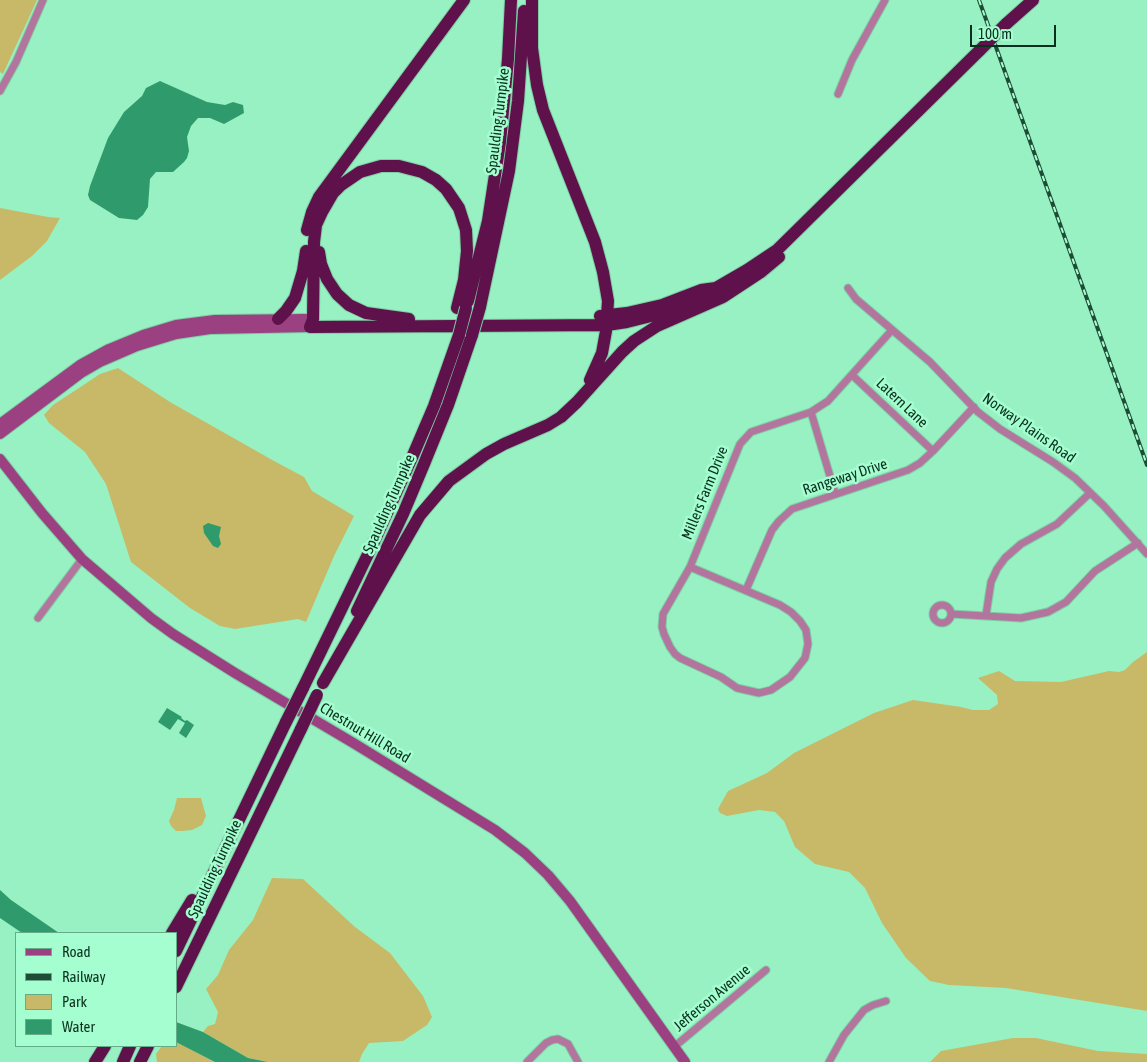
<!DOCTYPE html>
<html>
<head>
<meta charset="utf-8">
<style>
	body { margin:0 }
	#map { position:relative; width:1147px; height:1062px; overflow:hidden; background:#98f1c2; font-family:"Asap Condensed",sans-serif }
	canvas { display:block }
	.legend { position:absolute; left:15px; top:932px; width:162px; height:115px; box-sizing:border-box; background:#a5fecf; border:1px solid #67ac89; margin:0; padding:6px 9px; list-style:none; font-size:15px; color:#09301f }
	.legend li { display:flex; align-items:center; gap:10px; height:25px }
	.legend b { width:25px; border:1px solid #67ac89 }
	.scale { position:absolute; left:970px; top:25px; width:86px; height:22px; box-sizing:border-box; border:2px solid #09301f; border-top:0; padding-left:6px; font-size:15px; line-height:18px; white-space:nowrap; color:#09301f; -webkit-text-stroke:4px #a5fecf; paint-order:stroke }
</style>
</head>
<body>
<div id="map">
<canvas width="1147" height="1062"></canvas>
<ul class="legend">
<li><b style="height:6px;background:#9b4081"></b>Road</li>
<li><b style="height:6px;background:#1e4c36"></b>Railway</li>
<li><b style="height:14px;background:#c7b967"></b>Park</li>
<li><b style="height:14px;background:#2f9b6c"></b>Water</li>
</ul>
<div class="scale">100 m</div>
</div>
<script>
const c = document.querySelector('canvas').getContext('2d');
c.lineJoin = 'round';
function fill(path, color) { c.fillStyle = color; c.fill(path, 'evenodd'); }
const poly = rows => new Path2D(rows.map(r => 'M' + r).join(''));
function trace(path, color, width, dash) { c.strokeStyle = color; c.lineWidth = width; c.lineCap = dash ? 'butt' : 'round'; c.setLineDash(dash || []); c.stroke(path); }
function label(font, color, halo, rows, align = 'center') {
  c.font = font + ' "Asap Condensed",sans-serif'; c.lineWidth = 5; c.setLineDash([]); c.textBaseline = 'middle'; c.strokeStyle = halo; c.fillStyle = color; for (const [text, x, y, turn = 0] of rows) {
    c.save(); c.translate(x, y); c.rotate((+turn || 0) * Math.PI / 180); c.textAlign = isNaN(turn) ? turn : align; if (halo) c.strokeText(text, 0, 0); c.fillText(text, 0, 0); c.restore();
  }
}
const green = poly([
	[0,0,37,0,3,74,0,72],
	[0,208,48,217,60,218,47,241,32,256,0,280],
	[118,368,170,402,274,461,304,477,312,491,354,516,334,556,306,622,298,619,235,629,220,626,190,608,131,562,106,484,85,452,49,423,44,415,53,405,82,386,100,374],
	[1147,652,1147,1011,1006,988,949,985,930,981,906,958,882,923,865,888,849,872,815,864,795,847,784,821,775,812,759,810,727,816,720,813,718,809,728,791,767,773,794,753,874,713,913,700,961,707,973,710,989,710,998,704,997,695,978,678,999,671,1015,681,1061,682,1109,671,1119,672,1125,670,1133,662],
	[177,798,201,798,206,816,202,825,192,830,182,831,176,831,171,826,169,821,174,810],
	[272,878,303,879,355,927,390,953,423,996,432,1017,427,1025,403,1041,369,1043,362,1054,359,1062,268,1062,248,1058,203,1032,208,1026,215,1024,218,1012,206,989,218,975,229,950,253,920],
	[1013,1038,1036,1038,1098,1051,1147,1054,1147,1062,930,1062,941,1051],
	[176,1042,183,1045,215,1062,157,1062,156,1054,162,1046,176,1046]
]);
const water = poly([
	[160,81,207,102,225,105,233,102,243,105,244,113,224,124,210,118,198,118,191,126,187,137,189,151,187,158,184,162,173,172,156,172,150,179,148,207,143,215,137,220,119,218,90,200,88,195,90,186,108,138,124,112,142,96,146,88],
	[208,523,221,527,219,536,221,544,218,548,213,546,204,533,203,526],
	[167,708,182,717,181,718,185,721,187,720,194,725,186,738,179,733,185,723,178,719,170,730,158,722],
	[0,890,11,900,59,933,22,933,0,918],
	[176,1022,203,1032,248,1058,268,1062,215,1062,176,1042]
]);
const street = poly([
	[0,91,16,62,43,0],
	[838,94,852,60,885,0],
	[848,288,856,299,930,362,978,412,1000,429,1053,462,1075,478,1104,506,1147,554],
	[852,375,933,451],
	[811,412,835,493],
	[690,567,780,605,791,612,800,621,806,630,808,644,805,658,790,677,771,690,759,693,737,688,721,677,680,658,675,654,670,647,664,634,662,627,663,614,690,567,740,444,751,432,811,412,828,401,892,330],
	[746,590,772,530,779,521,792,509,908,470,920,463,933,451,974,407],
	'933 614a9 9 0 1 1 18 0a9 9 0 1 1-18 0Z',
	[951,614,1021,618,1048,612,1066,602,1095,571,1138,543],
	[986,615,991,582,997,569,1005,558,1021,544,1057,524,1090,493],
	[38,618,82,559],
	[674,1047,766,970],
	[527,1062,546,1043,552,1040,558,1039,568,1044,578,1062],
	[829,1062,844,1035,864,1010,873,1005,886,1001]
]);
const secondary = poly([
	[0,424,80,365,109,349,143,335,176,325,215,320,306,319],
	[0,434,81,373,100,362,137,346,176,334,210,329,310,327],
	[0,459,42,513,82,559,151,618,173,634,235,673,355,744,495,830,525,853,548,875,570,901,685,1062]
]);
const highway = poly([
	[532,0,532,48,537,85,543,110,595,242,603,272,608,301,606,331,602,353,590,380],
	[1006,24,1033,0],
	[307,230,312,212,319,197,464,0],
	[319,252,321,264,327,279,337,294,349,305,366,313,409,319],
	[468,301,488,221,500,142,508,59,511,0],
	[480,307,509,171,518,101,524,11],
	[600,316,627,313,662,305,701,290,716,288],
	[278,319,286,311,295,298,303,271,306,251],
	[310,327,607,325,627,322,667,312,704,298,716,288,747,270,777,250,980,50],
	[310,327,313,319,314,242,316,225,322,212,333,193,341,185,360,172,381,166,399,166,422,172,436,180,446,189,459,208,466,230,467,251,464,280,457,308],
	[357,611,403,514,424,464,448,405,472,335],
	[323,683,420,515,449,481,486,454,504,444,548,425,561,417,577,402,622,352,634,341,657,326,723,297,761,272,779,257],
	[303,688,372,546,414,453,434,406,459,335],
	[172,933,192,900],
	[176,951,286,722],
	[176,987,301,729],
	[95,1062,105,1046],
	[123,1062,130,1046],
	[140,1062,148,1046]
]);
const rail = poly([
	[979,0,1147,465]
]);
const highwayBridge = poly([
	[980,50,1006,24],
	[459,335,466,308],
	[472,335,480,307],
	[286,722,303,688],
	[301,729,317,695]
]);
const streetNames = [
	["Spaulding Turnpike",498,121,-83],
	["Latern Lane",902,403,43],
	["Norway Plains Road",1029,428,35],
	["Rangeway Drive",845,477,-18],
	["Millers Farm Drive",705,493,-68],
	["Spaulding Turnpike",389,504,-66],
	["Chestnut Hill Road",365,733,31],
	["Spaulding Turnpike",215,869,-65],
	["Jefferson Avenue",712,998,-40]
];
fill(green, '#c7b967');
fill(water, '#2f9b6c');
trace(street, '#7ecea5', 9);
trace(secondary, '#7ecea5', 12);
trace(highway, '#7ecea5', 14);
trace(street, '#b3759e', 7);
trace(secondary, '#9b4081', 10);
trace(highway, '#5e114b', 12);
trace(rail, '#1e4c36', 4);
trace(rail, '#a5fecf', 2, [5.5]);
trace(highwayBridge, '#7ecea5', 14, []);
trace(highwayBridge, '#5e114b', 12);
label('15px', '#09301f', '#a5fecf', streetNames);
</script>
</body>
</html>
